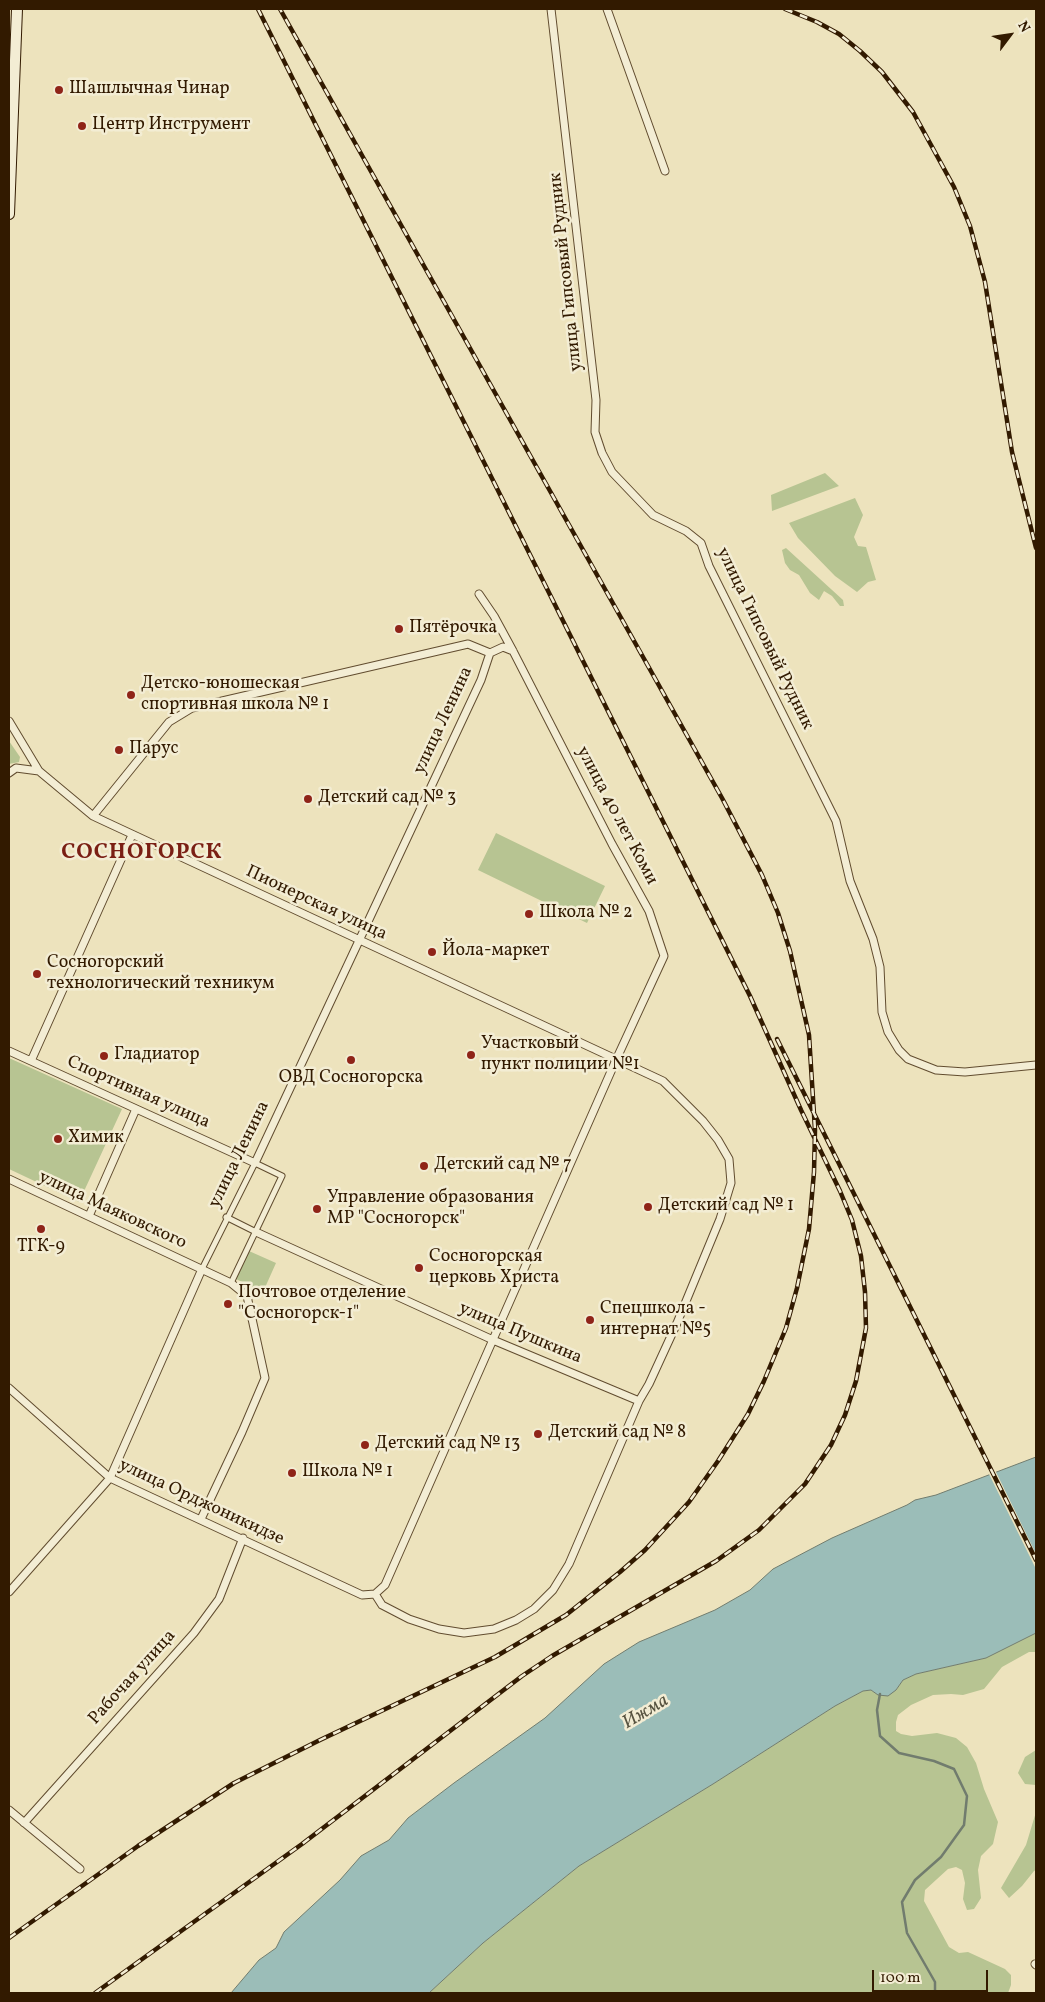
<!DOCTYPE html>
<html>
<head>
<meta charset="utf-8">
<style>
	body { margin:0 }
	#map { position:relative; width:1045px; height:2002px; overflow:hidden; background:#ede3bd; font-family:Vollkorn,serif }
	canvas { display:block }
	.frame { position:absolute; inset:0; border:10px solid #321a00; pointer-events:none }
	.north { position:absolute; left:985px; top:10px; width:50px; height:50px; -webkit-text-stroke:4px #f3edd4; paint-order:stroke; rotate:59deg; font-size:14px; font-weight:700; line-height:20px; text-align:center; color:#321a00 }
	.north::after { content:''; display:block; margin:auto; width:18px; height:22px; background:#321a00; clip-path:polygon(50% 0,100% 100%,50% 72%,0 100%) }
	.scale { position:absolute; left:872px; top:1970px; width:116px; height:22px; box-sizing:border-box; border:2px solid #321a00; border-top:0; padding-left:6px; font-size:15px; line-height:18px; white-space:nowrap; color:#321a00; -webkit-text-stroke:4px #f3edd4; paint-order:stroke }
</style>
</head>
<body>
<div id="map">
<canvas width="1045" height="2002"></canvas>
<div class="frame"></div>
<div class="north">N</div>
<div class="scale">100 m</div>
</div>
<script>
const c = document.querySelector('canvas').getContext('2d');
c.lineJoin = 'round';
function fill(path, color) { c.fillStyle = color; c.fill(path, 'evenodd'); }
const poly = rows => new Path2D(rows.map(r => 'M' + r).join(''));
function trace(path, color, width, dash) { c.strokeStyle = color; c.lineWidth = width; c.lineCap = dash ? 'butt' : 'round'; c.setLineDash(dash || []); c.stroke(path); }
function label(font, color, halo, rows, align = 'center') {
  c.font = font + ' Vollkorn,serif'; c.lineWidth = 5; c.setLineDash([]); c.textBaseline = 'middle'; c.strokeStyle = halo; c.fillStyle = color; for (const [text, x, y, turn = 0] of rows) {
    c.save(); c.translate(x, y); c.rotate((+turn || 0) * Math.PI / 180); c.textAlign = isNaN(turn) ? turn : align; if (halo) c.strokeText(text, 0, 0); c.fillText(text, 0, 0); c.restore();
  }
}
const green = poly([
	[825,473,839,486,772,511,771,495],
	[855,498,863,515,854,537,858,546,866,547,876,580,868,582,857,592,835,576,798,538,789,523],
	[786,548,843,600,844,606,840,606,832,596,824,591,819,600,810,593,799,575,790,570,785,563,782,550],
	[9,741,20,757,19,762,9,764],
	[496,833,605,886,587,923,478,870],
	[9,1058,122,1109,79,1202,9,1169],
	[249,1251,276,1263,263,1292,236,1279],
	[1036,1633,1036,1652,1029,1652,1002,1667,984,1689,963,1695,951,1694,933,1695,911,1705,898,1715,896,1722,896,1731,901,1734,912,1736,937,1733,956,1738,967,1747,976,1763,984,1789,998,1822,993,1844,981,1856,978,1870,981,1898,974,1909,967,1910,963,1899,965,1883,962,1870,956,1867,948,1869,925,1890,924,1901,949,1947,959,1953,968,1952,1005,1969,1011,1975,1011,1985,1008,1993,429,1993,483,1943,579,1866,713,1784,835,1706,863,1691,871,1690,878,1695,896,1690,903,1680,916,1674,986,1658],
	[1036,1750,1036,1785,1025,1784,1018,1773,1025,1757],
	[1036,1812,1036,1870,1034,1871,1022,1886,1009,1898,1001,1888,1026,1845]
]);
const water = poly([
	[1036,1457,1036,1633,986,1658,916,1674,903,1680,896,1690,888,1696,878,1695,871,1690,863,1691,835,1706,713,1784,579,1866,483,1943,429,1993,231,1993,259,1960,276,1948,284,1932,340,1880,361,1856,389,1840,408,1818,454,1783,545,1718,604,1664,639,1642,715,1610,750,1590,773,1569,832,1538,907,1505,915,1500,936,1495,1036,1457]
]);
const pier = poly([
	[995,1470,1036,1554,1036,1569,988,1472]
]);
const stream = poly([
	[880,1694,877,1710,880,1736,899,1753,934,1761,954,1769,967,1796,964,1825,941,1857,915,1880,902,1902,907,1933,935,1982,935,1993]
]);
const pedestrian = poly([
	[226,1217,256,1232],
	[202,1269,255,1163,282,1176,231,1283]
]);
const minor = poly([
	[551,9,596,400,595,432,602,453,612,472,653,515,686,531,701,543,709,566,836,821,850,881,873,939,880,967,882,1012,888,1032,899,1050,908,1059,936,1070,965,1072,1036,1065],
	[607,9,665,171],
	[490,653,503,647,513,651],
	[9,721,39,771,93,816,663,1081,703,1121,718,1140,729,1159,731,1183,720,1219,677,1323,649,1384,639,1401,569,1564,553,1590,534,1609,516,1620,494,1629,464,1633,439,1629,409,1619,382,1605,375,1594],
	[9,773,16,768,39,771],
	[93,816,169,722,192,708,468,644,490,653],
	[9,1051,255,1163,481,680,490,653],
	[31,1061,132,835],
	[9,1179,231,1283,247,1296,265,1378,242,1432,201,1519],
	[89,1216,136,1109],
	[256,1232,493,1340,639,1401],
	[9,1388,110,1478,362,1595,375,1594],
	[9,1592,110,1478,202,1269],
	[375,1594,385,1585,616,1060,664,956,649,911,612,844,513,651,494,616,479,594],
	[9,1810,80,1869],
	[24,1823,194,1633,219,1599,243,1538],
	[1035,1964,1036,1965]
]);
const secondary = poly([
	[9,214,17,9]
]);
const rail = poly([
	[785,9,817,22,839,34,860,51,882,72,913,112,954,187,970,226,985,282,1012,452,1036,548],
	[777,1039,1036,1560],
	[9,1938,138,1846,234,1783,320,1740,495,1657,566,1615,620,1572,645,1550,689,1502,718,1461,748,1414,764,1381,786,1328,797,1288,809,1229,814,1172,815,1130,809,1035,790,951,778,913,762,875,722,798,280,9],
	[95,1993,302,1844,522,1676,552,1656,716,1561,759,1530,805,1484,831,1445,845,1415,856,1381,866,1328,865,1292,861,1256,852,1220,840,1191,801,1110,750,996,258,9]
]);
const markers = [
	[59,90,5,"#8f2418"],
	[82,126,5,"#8f2418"],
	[399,629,5,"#8f2418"],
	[131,695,5,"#8f2418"],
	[119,750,5,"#8f2418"],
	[308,799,5,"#8f2418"],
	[529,914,5,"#8f2418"],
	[432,952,5,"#8f2418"],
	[37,974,5,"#8f2418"],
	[471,1055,5,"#8f2418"],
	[104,1056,5,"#8f2418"],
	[351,1060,5,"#8f2418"],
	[58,1139,5,"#8f2418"],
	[424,1166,5,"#8f2418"],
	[648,1207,5,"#8f2418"],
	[317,1209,5,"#8f2418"],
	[41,1229,5,"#8f2418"],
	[419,1268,5,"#8f2418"],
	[228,1304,5,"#8f2418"],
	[590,1320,5,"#8f2418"],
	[538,1434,5,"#8f2418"],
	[365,1445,5,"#8f2418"],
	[292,1473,5,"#8f2418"]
];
const poiNames = [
	["Шашлычная Чинар",69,90],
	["Центр Инструмент",92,126],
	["Пятёрочка",409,629],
	["Детско-юношеская",141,685],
	["спортивная школа № 1",141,706],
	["Парус",129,750],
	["Детский сад № 3",318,799],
	["Школа № 2",539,914],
	["Йола-маркет",442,952],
	["Сосногорский",47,964],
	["технологический техникум",47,985],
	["Участковый",481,1045],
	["пункт полиции №1",481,1066],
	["Гладиатор",114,1056],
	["ОВД Сосногорска",351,1079,"center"],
	["Химик",68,1139],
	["Детский сад № 7",434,1166],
	["Управление образования",327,1199],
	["МР \"Сосногорск\"",327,1220],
	["Детский сад № 1",658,1207],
	["ТГК-9",41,1248,"center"],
	["Сосногорская",429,1258],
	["церковь Христа",429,1279],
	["Почтовое отделение",238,1294],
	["\"Сосногорск-1\"",238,1315],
	["Спецшкола -",600,1310],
	["интернат №5",600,1331],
	["Детский сад № 8",548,1434],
	["Детский сад № 13",375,1445],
	["Школа № 1",302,1473]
];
const streetNames = [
	["улица Гипсовый Рудник",567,272,-96],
	["улица Гипсовый Рудник",764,639,64],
	["улица Ленина",444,721,-65],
	["улица 40 лет Коми",616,816,62],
	["Пионерская улица",316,904,25],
	["Спортивная улица",138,1093,24],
	["улица Ленина",240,1155,-64],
	["улица Маяковского",112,1211,25],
	["улица Пушкина",520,1334,23],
	["улица Орджоникидзе",201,1503,25],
	["Рабочая улица",133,1678,-48]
];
const waterNames = [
	["Ижма",646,1713,-31]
];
const districtNames = [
	["СОСНОГОРСК",142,854]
];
fill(green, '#b7c492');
fill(water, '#9bbdb8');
trace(water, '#717c6e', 1);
fill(pier, '#ede3bd');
trace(stream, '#717c6e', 2.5);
trace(pedestrian, '#614c2f', 7);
trace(minor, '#614c2f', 9);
trace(secondary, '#321a00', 12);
trace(pedestrian, '#f3edd4', 5);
trace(minor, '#f3edd4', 7);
trace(secondary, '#f3edd4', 10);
trace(rail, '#321a00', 4.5);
trace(rail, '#f3edd4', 2.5, [8]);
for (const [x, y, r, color] of markers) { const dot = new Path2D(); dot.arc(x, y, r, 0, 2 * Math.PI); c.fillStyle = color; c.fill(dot); trace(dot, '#f3edd4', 2); }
label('18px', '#321a00', '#f3edd4', poiNames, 'left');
label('18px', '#321a00', '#f3edd4', streetNames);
label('italic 19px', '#575340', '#f3edd4', waterNames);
c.letterSpacing = '1px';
label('bold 22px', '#7a1f14', '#f3edd4', districtNames);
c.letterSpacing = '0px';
</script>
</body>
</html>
